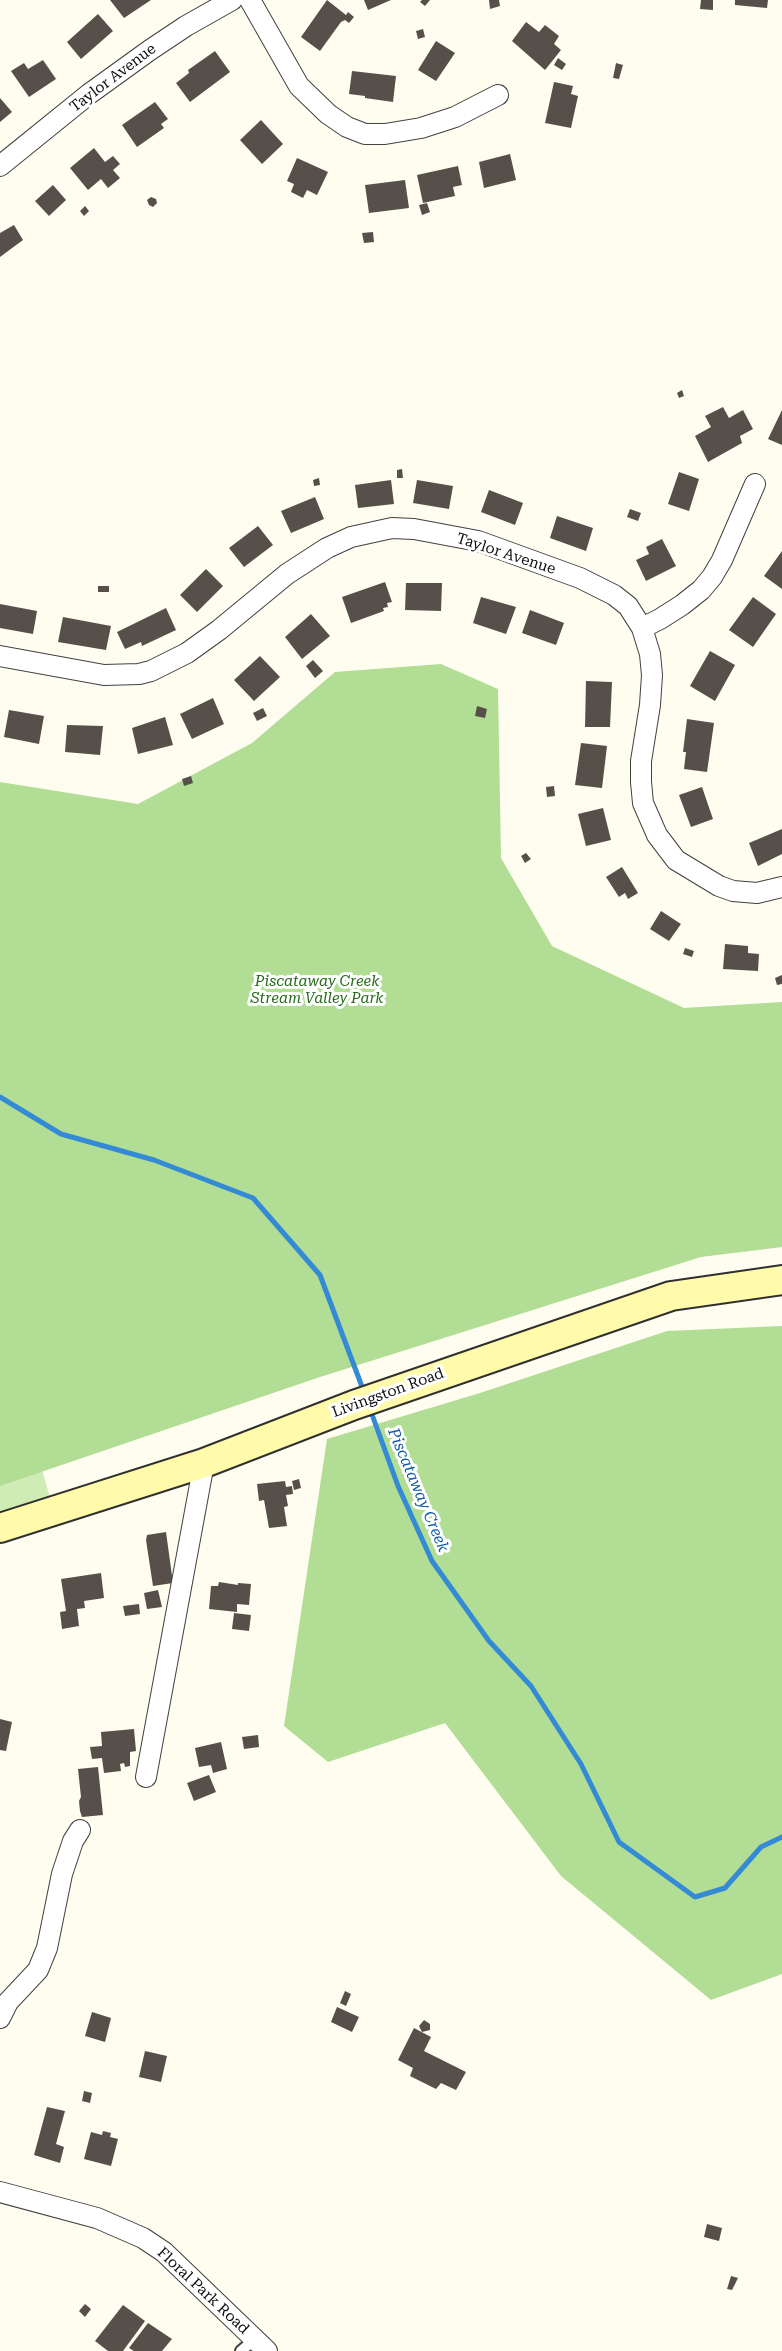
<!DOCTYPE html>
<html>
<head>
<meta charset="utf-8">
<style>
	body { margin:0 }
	canvas { display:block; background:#fffdef }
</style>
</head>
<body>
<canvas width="782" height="2351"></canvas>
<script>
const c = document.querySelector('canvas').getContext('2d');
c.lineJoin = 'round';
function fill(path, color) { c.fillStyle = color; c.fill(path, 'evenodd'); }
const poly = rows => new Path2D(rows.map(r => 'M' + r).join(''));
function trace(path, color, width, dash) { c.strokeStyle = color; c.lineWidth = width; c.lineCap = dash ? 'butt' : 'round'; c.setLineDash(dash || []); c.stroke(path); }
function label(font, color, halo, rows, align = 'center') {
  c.font = font + ' "Roboto Serif",serif'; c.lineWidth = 6; c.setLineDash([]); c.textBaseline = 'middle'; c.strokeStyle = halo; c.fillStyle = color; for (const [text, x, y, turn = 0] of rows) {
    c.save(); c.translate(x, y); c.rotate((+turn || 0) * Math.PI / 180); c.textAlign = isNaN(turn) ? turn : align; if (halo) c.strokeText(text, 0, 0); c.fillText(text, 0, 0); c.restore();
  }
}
const green = poly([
	[0,1318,50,1498,0,1512]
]);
const forest = poly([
	[441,664,498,689,501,858,552,946,684,1008,782,1002,782,1247,701,1257,320,1377,0,1486,0,782,138,804,252,743,335,672],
	[782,1326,782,1974,711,2000,561,1876,445,1723,328,1762,284,1726,327,1439,480,1393,667,1331]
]);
const stream = poly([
	[0,1097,61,1134,154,1160,253,1198,320,1275,364,1392],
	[370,1409,398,1486,432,1561,489,1641,531,1686,581,1764,619,1842,695,1897,725,1888,761,1847,782,1837]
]);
const building = poly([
	[110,0,151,0,124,18],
	[327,0,346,15,348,12,354,17,349,23,345,20,341,22,320,51,301,37],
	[364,0,391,0,368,10],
	[422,0,430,0,425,6,420,2],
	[489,0,499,0,500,6,490,9],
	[701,0,713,0,713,10,700,9],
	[735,0,768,0,767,8,735,5],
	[98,14,113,31,81,59,67,42],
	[526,22,539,32,545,25,559,36,554,44,561,50,545,70,512,41],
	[423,29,425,37,418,39,416,31],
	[436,41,455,53,436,81,418,70],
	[215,51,230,72,190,102,176,83,189,73,188,70],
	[558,58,566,64,562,70,554,65],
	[43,60,56,79,29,97,11,71,24,63,28,69],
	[616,63,623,65,619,79,613,78],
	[352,71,396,76,393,102,365,98,365,96,349,94],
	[554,82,573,86,571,94,578,96,571,128,545,123],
	[0,98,12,112,0,122],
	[155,102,168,119,161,124,164,128,137,147,122,125],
	[261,120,283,144,262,164,240,140],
	[94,148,105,162,113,156,120,164,113,170,120,178,108,188,101,179,88,190,70,168],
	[510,154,516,180,484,188,479,162],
	[297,158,328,172,317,195,307,190,303,198,291,192,294,184,287,181],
	[458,166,462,185,453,187,455,196,423,203,417,175],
	[405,180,409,208,369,213,365,185],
	[53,185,66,200,49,216,35,201],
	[151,197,156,199,157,203,153,207,149,205,147,200],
	[427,203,430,212,422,215,419,205],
	[85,206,89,211,84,216,80,211],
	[14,225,23,240,0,257,0,233],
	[373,232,374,242,364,243,362,233],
	[682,390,684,396,679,398,677,393],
	[723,407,729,418,743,410,753,429,740,436,742,443,708,462,695,436,711,427,705,416],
	[782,410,782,445,768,439],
	[402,469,403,478,397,478,397,470],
	[679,472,699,479,689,511,668,504],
	[319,478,320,485,314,486,313,480],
	[391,480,394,504,358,508,355,485],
	[417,480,453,486,449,509,413,503],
	[489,490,523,503,515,525,481,512],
	[315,497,324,519,291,533,281,511],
	[630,509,641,513,638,521,627,517],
	[557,516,593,528,586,551,550,538],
	[258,526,273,545,244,567,229,548],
	[662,539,676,566,646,581,636,560,649,554,646,547],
	[782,551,782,589,764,576],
	[206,569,223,586,197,612,180,595],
	[385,582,392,602,387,603,388,607,383,608,384,611,351,623,342,597],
	[406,583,442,583,441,611,405,610],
	[98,586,109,586,109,592,98,592],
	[481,597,516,607,506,634,473,623],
	[753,597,776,614,753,647,729,630],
	[0,604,37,611,33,634,0,628],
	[166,608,176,630,142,646,141,642,125,649,117,632],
	[530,610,564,623,556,645,522,633],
	[311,614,330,636,302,659,285,637],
	[63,617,111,626,106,650,58,642],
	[710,651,735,665,715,701,690,686],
	[260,656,280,677,254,701,234,680],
	[313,660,323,671,315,678,306,666],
	[586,681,612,682,610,727,585,727],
	[213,698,224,724,192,739,180,714],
	[477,706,487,709,485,718,475,716],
	[263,708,267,716,257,721,253,713],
	[9,710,44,716,39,744,4,737],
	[165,717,173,745,138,754,132,728],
	[687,719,714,723,707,772,684,769,686,752,683,752],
	[67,725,103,726,100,755,65,752],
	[581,743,607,746,602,788,575,785],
	[191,776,193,783,184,786,182,779],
	[554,786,555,796,547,797,546,787],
	[702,787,713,819,691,827,679,795],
	[603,808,611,840,586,846,578,814],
	[782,829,782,854,758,866,749,843],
	[526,853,531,859,525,863,521,856],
	[622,867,638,893,628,899,625,893,619,897,606,877],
	[661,911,681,924,669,941,650,929],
	[725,944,748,946,748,953,759,954,758,971,723,969],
	[685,948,694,951,692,957,683,954],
	[782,975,782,984,777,985,775,978],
	[299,1479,301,1488,294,1490,292,1481],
	[285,1481,286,1487,292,1486,293,1494,286,1495,288,1506,284,1507,287,1526,269,1528,264,1500,259,1501,257,1484],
	[166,1532,173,1583,153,1586,146,1540,147,1535],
	[101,1573,104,1598,84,1601,85,1608,77,1609,79,1626,62,1629,60,1612,66,1611,61,1579],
	[219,1582,238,1585,238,1583,251,1584,249,1605,237,1604,237,1612,209,1609,211,1586,218,1586],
	[158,1590,162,1607,147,1609,144,1593],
	[139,1604,140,1614,125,1616,123,1606],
	[234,1613,251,1615,249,1631,232,1629],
	[0,1719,12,1722,6,1751,0,1750],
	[134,1729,136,1751,130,1752,130,1766,125,1767,124,1763,120,1764,121,1771,104,1773,102,1758,92,1759,90,1747,102,1746,101,1732],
	[258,1735,259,1747,244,1749,242,1737],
	[221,1742,227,1769,213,1773,211,1765,199,1767,195,1748],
	[98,1767,103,1815,82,1817,80,1811,79,1801,81,1797,78,1769],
	[209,1775,216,1792,194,1801,187,1783],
	[345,1991,351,1994,346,2006,340,2003],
	[337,2007,359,2017,352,2032,331,2022],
	[92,2012,111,2018,105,2042,85,2036],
	[424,2020,430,2024,430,2030,422,2032,419,2026],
	[414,2028,431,2037,424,2051,466,2072,456,2090,441,2083,436,2089,410,2076,413,2068,398,2060],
	[145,2051,167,2056,161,2082,139,2077],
	[84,2091,92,2093,90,2103,82,2101],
	[47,2107,65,2111,56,2144,64,2147,60,2163,34,2155],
	[103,2131,111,2133,110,2137,118,2139,111,2166,84,2159,91,2132,102,2135],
	[707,2224,722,2228,719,2241,704,2237],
	[731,2276,738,2278,732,2290,727,2289],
	[85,2304,91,2309,85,2317,79,2311],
	[123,2305,145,2321,123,2351,108,2351,95,2341],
	[148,2323,172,2339,162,2351,134,2351,129,2348]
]);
const service = poly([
	[241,2351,255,2339]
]);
const minor = poly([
	[250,0,299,86,328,114,347,127,365,134,385,134,421,128,455,117,498,95],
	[0,166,89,94,150,50,186,26,232,0],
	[642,628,660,619,682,605,701,590,712,577,722,560,755,484],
	[0,656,104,675,139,674,151,671,187,653,219,630,287,574,327,548,351,537,392,528,414,529,478,541,580,578,614,595,628,606,642,628,650,654,652,675,650,705,641,761,641,782,643,803,657,835,676,860,719,886,733,891,757,893,782,887],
	[146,1777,204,1463],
	[0,2018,8,2002,38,1970,47,1948,62,1874,73,1841,80,1830],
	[0,2192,97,2218,143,2238,164,2252,267,2351]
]);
const secondary = poly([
	[0,1528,204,1463,354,1405,671,1296,782,1280]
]);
const streetNames = [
	["Taylor Avenue",113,78,-37],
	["Taylor Avenue",506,554,18],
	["Livingston Road",388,1393,-20],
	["Floral Park Road",203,2291,43]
];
const parkNames = [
	["Piscataway Creek",317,982],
	["Stream Valley Park",317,999]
];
const waterNames = [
	["Piscataway Creek",418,1490,67]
];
fill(green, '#cfecb6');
fill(forest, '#b1dd95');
trace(stream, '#348ad4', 5);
fill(building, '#57504a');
trace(service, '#414141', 14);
trace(minor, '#414141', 22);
trace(secondary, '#303030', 32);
trace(service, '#fff', 10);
trace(minor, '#fff', 20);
trace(secondary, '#fffbaa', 28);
label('15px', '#0e0e0e', '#fff', streetNames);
label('italic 15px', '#266a1b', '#fff', parkNames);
label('italic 16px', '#105ba7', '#fff', waterNames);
</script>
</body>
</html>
